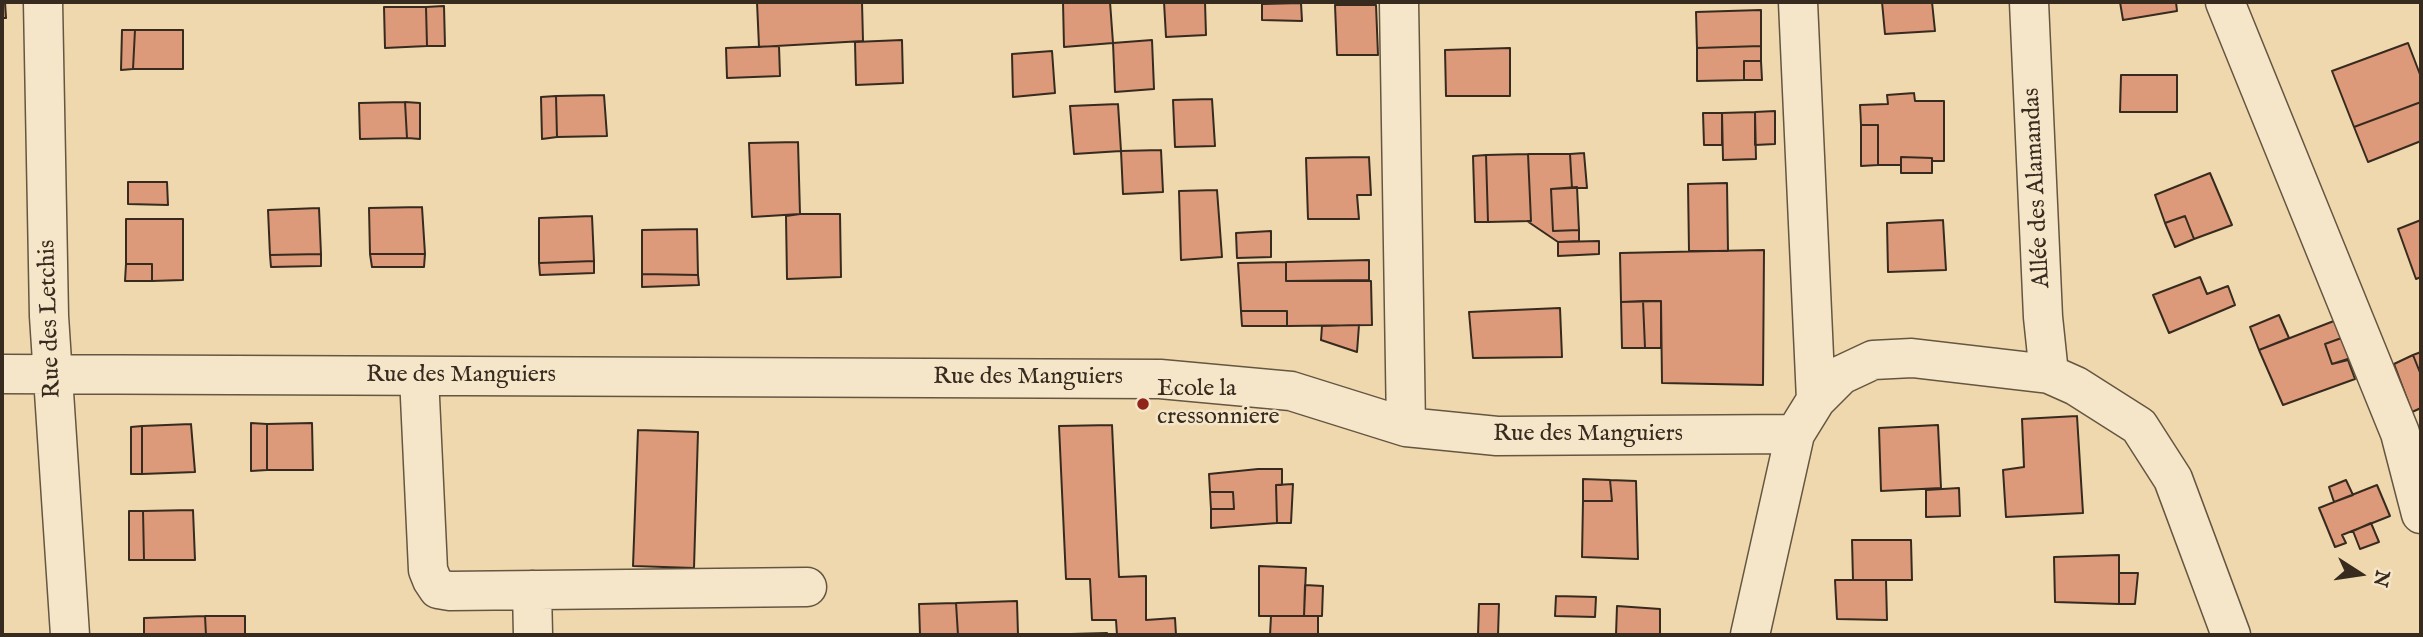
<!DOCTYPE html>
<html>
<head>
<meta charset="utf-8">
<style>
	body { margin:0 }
	#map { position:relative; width:2423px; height:637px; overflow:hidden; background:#efd8ad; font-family:"IM FELL English",serif }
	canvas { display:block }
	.frame { position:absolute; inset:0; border:4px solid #372b1f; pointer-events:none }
	.north { position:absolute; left:2325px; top:539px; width:70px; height:70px; -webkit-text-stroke:5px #f5e6ca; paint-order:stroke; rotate:102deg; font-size:19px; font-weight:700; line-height:28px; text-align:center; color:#372b1f }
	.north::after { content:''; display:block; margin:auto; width:24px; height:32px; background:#372b1f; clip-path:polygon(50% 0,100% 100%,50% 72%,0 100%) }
</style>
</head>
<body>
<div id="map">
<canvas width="2423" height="637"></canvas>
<div class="frame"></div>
<div class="north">N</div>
</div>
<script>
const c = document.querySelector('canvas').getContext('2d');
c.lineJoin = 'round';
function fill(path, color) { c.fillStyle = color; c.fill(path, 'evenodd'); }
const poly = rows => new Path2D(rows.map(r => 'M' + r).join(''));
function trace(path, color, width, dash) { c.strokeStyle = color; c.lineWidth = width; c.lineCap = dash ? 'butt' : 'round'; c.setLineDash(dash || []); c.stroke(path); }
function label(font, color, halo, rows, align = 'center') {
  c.font = font + ' "IM FELL English",serif'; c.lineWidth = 5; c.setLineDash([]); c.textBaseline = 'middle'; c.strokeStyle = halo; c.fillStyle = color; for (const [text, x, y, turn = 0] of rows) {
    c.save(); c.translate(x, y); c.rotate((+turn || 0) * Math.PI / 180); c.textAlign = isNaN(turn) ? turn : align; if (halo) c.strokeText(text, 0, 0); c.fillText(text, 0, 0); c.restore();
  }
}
const building = poly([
	[2,2,5,2,6,18,2,18,2,2],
	[757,2,862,2,863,41,759,47,757,2],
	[1063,2,1110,2,1113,43,1064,47,1063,2],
	[1164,2,1205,2,1206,35,1166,37,1164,2],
	[1882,2,1932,2,1935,31,1885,34,1882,2],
	[2120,2,2176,2,2177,11,2123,20,2120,2],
	[1301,3,1302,21,1262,20,1262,4,1301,3],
	[1335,5,1376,5,1378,55,1337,55,1335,5],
	[444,6,445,46,427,46,426,7,444,6],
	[384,7,426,7,427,46,385,48,384,7],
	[1761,10,1761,46,1697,48,1696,12,1761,10],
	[122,30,135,30,133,69,121,70,122,30],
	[135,30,183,30,183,69,133,69,135,30],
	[902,40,903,83,856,85,855,42,902,40],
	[1152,40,1154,89,1115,92,1113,43,1152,40],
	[2408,43,2421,77,2421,102,2354,127,2332,71,2408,43],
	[779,46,780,76,727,78,726,48,779,46],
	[1761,46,1761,61,1744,61,1744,80,1697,81,1697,48,1761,46],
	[1510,48,1510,96,1446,96,1445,50,1510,48],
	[1052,51,1055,93,1013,97,1012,54,1052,51],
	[1744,61,1761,61,1762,80,1744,80,1744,61],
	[2121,75,2177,75,2177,112,2120,112,2121,75],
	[1914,93,1915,101,1944,101,1944,161,1932,161,1932,158,1901,157,1901,165,1878,165,1878,125,1861,125,1860,105,1888,104,1887,95,1914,93],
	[604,95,607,136,557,137,556,96,604,95],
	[556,96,557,137,542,139,541,97,556,96],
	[1212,99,1215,146,1175,147,1173,100,1212,99],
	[405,102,420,103,420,139,407,138,405,102],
	[405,102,407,138,360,139,359,103,405,102],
	[2421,102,2421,141,2368,162,2354,127,2421,102],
	[1118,104,1121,151,1074,154,1070,106,1118,104],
	[1775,111,1775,144,1755,145,1755,112,1775,111],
	[1755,112,1756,159,1723,160,1722,113,1755,112],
	[1703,113,1722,113,1722,145,1704,145,1703,113],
	[1861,125,1878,125,1878,165,1861,166,1861,125],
	[798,142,800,214,752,217,749,143,798,142],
	[1161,150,1163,192,1123,194,1121,151,1161,150],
	[1584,153,1587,188,1572,188,1570,154,1584,153],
	[1528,154,1570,154,1572,188,1551,189,1553,231,1579,230,1579,241,1558,242,1527,221,1531,221,1528,154],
	[1528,154,1531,221,1488,222,1486,155,1528,154],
	[1486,155,1488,222,1475,222,1473,156,1486,155],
	[1369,157,1371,195,1357,195,1359,219,1308,219,1306,158,1369,157],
	[1901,157,1932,158,1932,173,1901,173,1901,157],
	[2210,173,2232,225,2194,239,2185,216,2165,223,2155,195,2210,173],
	[128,182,167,182,168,205,128,204,128,182],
	[1727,183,1728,251,1689,251,1688,184,1727,183],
	[1577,187,1579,230,1553,231,1551,189,1577,187],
	[1217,190,1222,257,1181,260,1179,191,1217,190],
	[422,207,425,254,370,254,369,208,422,207],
	[319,208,321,254,270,255,268,210,319,208],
	[800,214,840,214,841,277,787,279,786,216,800,214],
	[592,216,594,261,539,263,539,218,592,216],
	[2185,216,2194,239,2175,247,2165,223,2185,216],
	[126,219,183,219,183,280,152,281,152,264,126,264,126,219],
	[1943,220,1946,270,1888,272,1887,223,1943,220],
	[2421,220,2421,277,2416,279,2398,229,2421,220],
	[697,229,698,275,642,274,642,230,697,229],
	[1271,231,1271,257,1237,258,1236,233,1271,231],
	[1599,241,1599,254,1558,256,1558,242,1599,241],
	[1764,250,1763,385,1662,383,1661,301,1621,302,1620,253,1764,250],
	[321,254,321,266,271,267,270,255,321,254],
	[370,254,425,254,424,267,372,267,370,254],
	[1369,260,1369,280,1286,281,1286,262,1369,260],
	[594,261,594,273,540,275,539,263,594,261],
	[1286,262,1286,281,1371,281,1372,325,1287,326,1287,311,1241,311,1238,263,1286,262],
	[126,264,152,264,152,281,125,281,126,264],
	[642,274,698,275,699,285,642,287,642,274],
	[2200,277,2207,294,2228,286,2235,305,2169,333,2153,295,2200,277],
	[1643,301,1661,301,1661,348,1645,348,1643,301],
	[1643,301,1645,348,1622,348,1621,302,1643,301],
	[1560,308,1562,357,1473,358,1469,312,1560,308],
	[1241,311,1287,311,1287,326,1242,326,1241,311],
	[2279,315,2289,338,2259,350,2250,327,2279,315],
	[2339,319,2347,336,2325,344,2332,364,2348,360,2355,379,2283,405,2259,350,2339,319],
	[1359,325,1357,352,1321,340,1322,326,1359,325],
	[2347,336,2354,357,2332,364,2325,344,2347,336],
	[2421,352,2421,375,2413,355,2421,352],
	[2413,355,2421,375,2421,408,2412,412,2394,364,2413,355],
	[2077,416,2083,513,2006,517,2003,470,2024,467,2022,419,2077,416],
	[251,423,267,424,267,470,251,471,251,423],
	[312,423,313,470,267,470,267,424,312,423],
	[191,424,195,472,142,474,142,426,191,424],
	[1112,425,1119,577,1146,576,1146,620,1175,618,1176,635,1117,635,1116,620,1092,620,1090,579,1066,579,1059,426,1112,425],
	[1938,425,1941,488,1881,491,1879,428,1938,425],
	[142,426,142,474,131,474,131,427,142,426],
	[638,430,698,432,694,568,633,566,638,430],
	[1258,469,1282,469,1282,485,1276,485,1277,523,1211,528,1211,509,1234,509,1233,492,1210,492,1209,474,1258,469],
	[1583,479,1610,480,1612,501,1583,501,1583,479],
	[1610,480,1636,481,1638,559,1582,557,1583,501,1612,501,1610,480],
	[2346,480,2353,495,2334,502,2329,487,2346,480],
	[1293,484,1291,523,1277,523,1276,485,1293,484],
	[2377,485,2390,516,2342,535,2346,543,2335,547,2319,508,2377,485],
	[1959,488,1960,516,1926,517,1926,490,1959,488],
	[1210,492,1233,492,1234,509,1211,509,1210,492],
	[193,510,195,560,144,560,143,511,193,510],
	[129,511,143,511,144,560,129,560,129,511],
	[2371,523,2379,542,2360,549,2353,531,2371,523],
	[1852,540,1911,540,1912,580,1853,580,1852,540],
	[2119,555,2119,604,2055,602,2054,557,2119,555],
	[1259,566,1306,568,1304,616,1259,616,1259,566],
	[2119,573,2138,573,2135,604,2119,604,2119,573],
	[1835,580,1886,580,1887,620,1837,619,1835,580],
	[1305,585,1323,586,1322,616,1304,616,1305,585],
	[1556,596,1596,597,1595,617,1555,616,1556,596],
	[1017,601,1018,635,958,635,956,603,1017,601],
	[956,603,958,635,920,635,919,604,956,603],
	[1479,604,1499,604,1498,635,1478,635,1479,604],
	[1617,606,1660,609,1660,635,1616,635,1617,606],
	[205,616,245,616,245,635,206,635,205,616],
	[205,616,206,635,144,635,144,618,205,616],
	[1271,616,1318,616,1318,635,1270,635,1271,616],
	[1107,633,1107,635,1035,635,1107,633]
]);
const minor = poly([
	[43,2,49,316,70,635],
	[1399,2,1406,427],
	[1798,2,1816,400],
	[2029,2,2043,317,2049,374],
	[2225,2,2400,433,2421,514],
	[2,374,1160,379,1291,391,1406,427,1497,436,1795,434],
	[419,376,428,570,432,580,438,589,450,591,807,587],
	[532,590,533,635],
	[1750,635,1795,434,1816,400,1841,375,1873,360,1912,358,2049,374,2076,386,2139,426,2173,479,2231,635]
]);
const markers = [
	[1143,404,7,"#8f2418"]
];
const streetNames = [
	["Allée des Alamandas",2038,188,-93],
	["Rue des Letchis",51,319,-92],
	["Rue des Manguiers",461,376],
	["Rue des Manguiers",1028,378],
	["Rue des Manguiers",1588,435]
];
const poiNames = [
	["Ecole la",1157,390],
	["cressonniere",1157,418]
];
fill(building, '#dc9a7a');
trace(building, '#372b1f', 2);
trace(minor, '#655642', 41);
trace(minor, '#f5e6ca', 38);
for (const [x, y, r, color] of markers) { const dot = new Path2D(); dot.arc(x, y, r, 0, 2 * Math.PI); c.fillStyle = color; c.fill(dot); trace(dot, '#f5e6ca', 2.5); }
label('24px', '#372b1f', '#f5e6ca', streetNames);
label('24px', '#372b1f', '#f5e6ca', poiNames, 'left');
</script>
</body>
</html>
